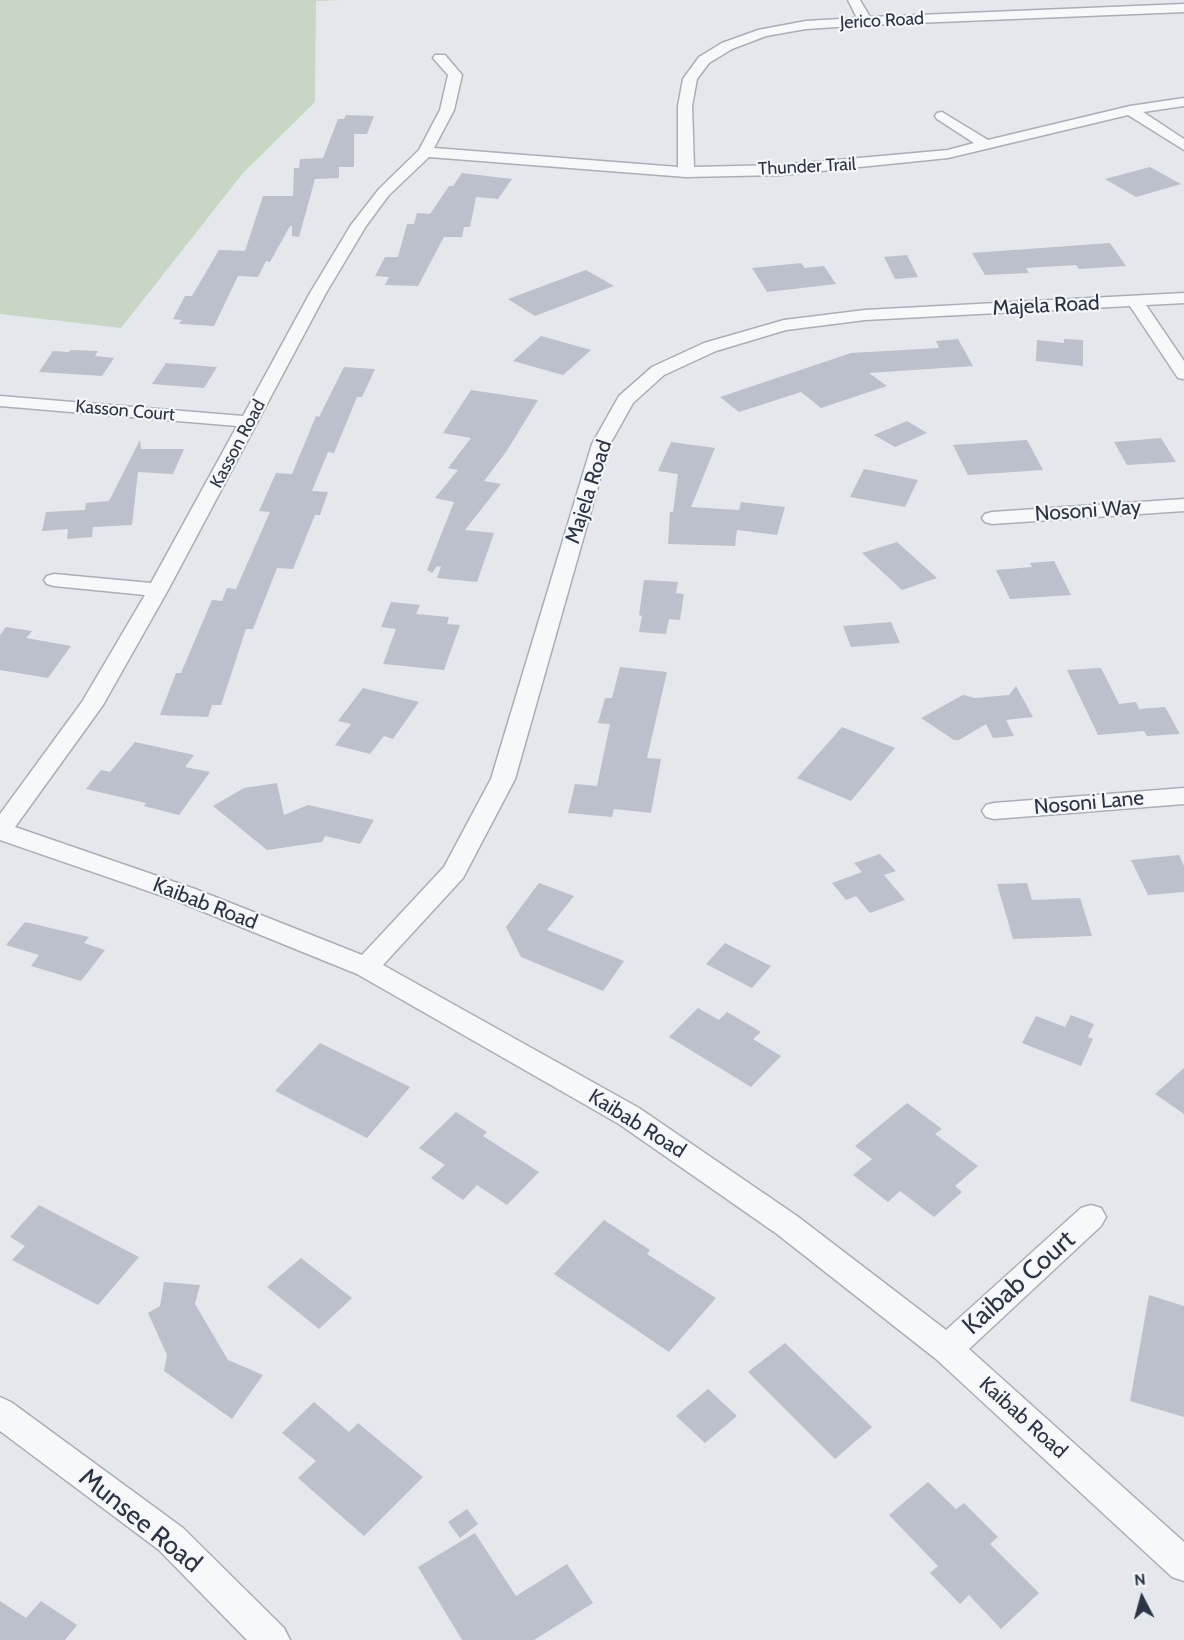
<!DOCTYPE html>
<html>
<head>
<meta charset="utf-8">
<style>
	body { margin:0 }
	#map { position:relative; width:1184px; height:1640px; overflow:hidden; background:#e4e7ec; font-family:Cabin,sans-serif }
	canvas { display:block }
	.north { position:absolute; left:1112px; top:1568px; width:60px; height:60px; -webkit-text-stroke:4px #f4f6f9; paint-order:stroke; rotate:354deg; font-size:16px; font-weight:700; line-height:24px; text-align:center; color:#2b3445 }
	.north::after { content:''; display:block; margin:auto; width:21px; height:27px; background:#2b3445; clip-path:polygon(50% 0,100% 100%,50% 72%,0 100%) }
</style>
</head>
<body>
<div id="map">
<canvas width="1184" height="1640"></canvas>
<div class="north">N</div>
</div>
<script>
const c = document.querySelector('canvas').getContext('2d');
c.lineJoin = 'round';
function fill(path, color) { c.fillStyle = color; c.fill(path, 'evenodd'); }
const poly = rows => new Path2D(rows.map(r => 'M' + r).join(''));
function trace(path, color, width, dash) { c.strokeStyle = color; c.lineWidth = width; c.lineCap = dash ? 'butt' : 'round'; c.setLineDash(dash || []); c.stroke(path); }
function label(font, color, halo, rows, align = 'center') {
  c.font = font + ' Cabin,sans-serif'; c.lineWidth = 4.5; c.setLineDash([]); c.textBaseline = 'middle'; c.strokeStyle = halo; c.fillStyle = color; for (const [text, x, y, turn = 0] of rows) {
    c.save(); c.translate(x, y); c.rotate((+turn || 0) * Math.PI / 180); c.textAlign = isNaN(turn) ? turn : align; if (halo) c.strokeText(text, 0, 0); c.fillText(text, 0, 0); c.restore();
  }
}
const green = poly([
	[0,0,342,0,316,1,315,102,243,173,121,328,0,314]
]);
const building = poly([
	[346,115,374,116,367,134,354,134,354,167,339,167,339,178,315,179,299,237,292,236,292,226,290,226,270,262,266,261,258,277,238,276,214,326,179,324,182,320,173,319,185,296,192,296,219,250,245,251,263,196,293,196,294,168,299,168,300,159,323,158,338,119,344,119],
	[1150,167,1181,184,1136,197,1105,179],
	[462,173,512,179,498,199,476,197,470,227,464,227,462,237,444,237,418,286,385,285,389,277,375,276,385,257,398,257,407,224,414,224,417,213,430,214,449,186,453,186],
	[1110,243,1126,266,1079,269,1076,265,1026,268,1029,273,985,275,972,253],
	[907,255,918,277,895,279,884,257],
	[801,263,805,268,824,266,836,284,767,292,752,268],
	[586,270,614,286,535,316,508,299],
	[541,336,591,350,563,375,513,361],
	[958,339,973,366,869,373,887,386,821,408,801,392,739,412,720,397,851,353,939,348,936,341],
	[1064,339,1083,340,1083,366,1036,361,1037,340,1064,343],
	[71,350,98,351,95,356,114,358,102,376,39,372,53,351,69,352],
	[166,363,217,367,204,388,152,384],
	[344,367,375,369,362,397,357,397,334,453,328,452,312,491,328,492,320,515,315,515,293,569,277,568,253,629,246,629,221,705,212,705,208,717,160,715,176,673,181,673,212,600,222,601,227,588,236,589,270,512,259,511,276,473,292,474,316,416,319,417],
	[471,390,538,400,506,452,484,481,501,484,465,530,494,533,477,582,437,578,441,567,437,566,432,573,427,570,454,502,435,498,458,470,448,468,471,438,443,433],
	[907,421,927,433,895,447,874,435],
	[1161,438,1176,462,1127,465,1114,442],
	[140,440,141,449,184,449,173,474,138,472,132,525,93,527,92,537,67,539,68,529,42,531,46,512,85,510,86,503,109,501],
	[1027,440,1043,470,968,475,953,445],
	[671,442,715,448,691,507,739,510,741,502,785,507,777,535,737,530,735,546,668,544,670,512,673,512,678,474,658,471],
	[864,469,918,480,905,507,850,497],
	[897,542,937,578,902,590,862,553],
	[1054,561,1071,595,1010,599,996,570,1032,567,1030,563],
	[644,580,678,582,676,593,684,594,680,620,669,619,666,634,639,632,642,616,639,615],
	[391,602,420,605,416,614,449,617,447,624,460,625,444,670,383,664,396,629,381,627],
	[891,622,900,643,851,647,843,626],
	[6,627,32,631,26,638,71,646,48,678,0,670,0,635],
	[620,667,667,672,647,758,661,759,651,813,614,809,612,817,568,813,575,784,597,786,610,724,598,723,605,698,612,698],
	[1101,668,1119,704,1136,702,1139,709,1165,707,1180,734,1147,736,1144,731,1098,735,1067,670],
	[1016,686,1033,717,1006,720,1014,736,993,738,986,724,959,740,954,740,921,718,963,695,975,698,1009,695],
	[363,688,419,702,393,739,384,736,370,754,335,745,351,724,338,721],
	[842,727,895,748,851,801,797,778],
	[135,742,194,755,185,767,210,772,179,815,144,806,146,803,86,789,101,770,110,772],
	[277,783,284,815,308,805,374,820,360,844,325,836,322,842,267,850,213,806,244,788],
	[880,854,896,871,884,875,905,900,870,913,856,896,846,900,832,883,862,872,854,863],
	[1179,855,1184,866,1184,892,1148,895,1131,860],
	[539,883,574,896,547,930,624,961,603,991,521,957,506,927],
	[1027,883,1032,900,1080,898,1092,936,1013,939,997,884],
	[25,922,89,937,84,943,105,950,81,981,31,966,39,955,6,945],
	[725,943,771,966,752,988,706,964],
	[698,1008,719,1020,727,1012,761,1032,753,1039,781,1056,751,1087,669,1037],
	[1071,1015,1094,1024,1088,1037,1093,1039,1081,1066,1022,1043,1036,1016,1065,1027],
	[320,1043,410,1087,367,1138,275,1091],
	[1184,1068,1184,1114,1155,1094],
	[907,1103,942,1129,935,1134,978,1166,955,1186,962,1192,934,1217,900,1191,888,1202,853,1175,872,1159,855,1146],
	[456,1112,487,1132,483,1136,539,1172,507,1205,477,1185,463,1200,431,1178,445,1165,419,1148],
	[39,1205,139,1257,98,1305,12,1260,25,1246,10,1237],
	[604,1220,650,1250,647,1254,716,1298,669,1352,554,1274],
	[301,1258,352,1298,319,1329,267,1287],
	[164,1282,200,1285,195,1304,228,1360,263,1375,232,1419,164,1371,167,1355,148,1313,160,1306],
	[1149,1295,1184,1306,1184,1417,1130,1401],
	[785,1343,872,1427,835,1459,748,1372],
	[708,1389,737,1416,705,1443,676,1416],
	[314,1402,349,1432,358,1423,423,1477,364,1536,298,1478,316,1461,282,1433],
	[928,1482,956,1509,964,1503,998,1537,990,1544,1039,1593,1001,1629,969,1595,960,1604,930,1573,938,1566,889,1515],
	[467,1509,478,1524,460,1538,448,1522],
	[475,1533,516,1596,567,1564,593,1603,534,1640,462,1640,418,1567],
	[0,1601,26,1618,41,1601,77,1625,65,1640,0,1640]
]);
const minor = poly([
	[848,0,860,0,870,17,1184,4,1184,12,866,25,806,29,766,36,732,49,709,63,697,79,692,106,694,167,781,165,948,150,974,143,937,119,935,116,937,113,942,112,988,140,1130,106,1184,98,1184,106,1143,112,1184,139,1184,150,1128,115,948,158,781,175,686,177,429,157,389,195,366,226,326,293,168,590,103,705,15,827,195,889,362,955,444,867,491,779,592,444,619,396,652,367,704,343,784,320,865,310,1184,293,1184,303,1146,305,1184,361,1184,379,1178,378,1130,306,865,320,786,330,716,351,664,375,633,403,610,444,515,779,463,878,383,965,639,1108,797,1216,946,1330,1081,1208,1091,1205,1101,1208,1106,1217,1101,1226,969,1349,1184,1542,1184,1581,1172,1577,936,1359,777,1234,619,1124,357,974,177,901,0,840,0,814,82,702,145,595,54,586,47,584,44,580,47,576,54,574,151,583,237,426,0,406,0,396,243,416,310,293,351,225,379,189,419,150,440,110,448,75,433,58,435,55,445,55,462,75,454,110,434,148,678,167,678,106,683,79,699,57,722,43,758,30,806,21,857,18,848,0],
	[1184,499,1184,511,992,524,985,522,982,518,985,514,992,512,1184,499],
	[1184,788,1184,804,994,819,986,817,982,811,986,805,994,803,1184,788],
	[0,1397,11,1402,183,1528,284,1628,290,1640,247,1640,159,1550,0,1431,0,1397]
]);
const farStreetnames = [
	["Jerico Road",882,21,-3],
	["Thunder Trail",807,167,-3],
	["Kasson Court",125,411,5],
	["Kasson Road",238,444,-62]
];
const streetNames = [
	["Majela Road",1046,306,-3],
	["Majela Road",589,492,-72],
	["Nosoni Way",1088,511,-4],
	["Nosoni Lane",1089,803,-5],
	["Kaibab Road",205,904,21],
	["Kaibab Road",637,1124,32],
	["Kaibab Road",1023,1418,42]
];
const nearStreetnames = [
	["Kaibab Court",1019,1283,-42],
	["Munsee Road",140,1521,39]
];
fill(green, '#c9d6c5');
fill(building, '#bbc0ca');
trace(minor, '#a9aeb7', 3);
fill(minor, '#f7f8fa');
label('18px', '#2b3445', '#f4f6f9', farStreetnames);
label('21px', '#2b3445', '#f4f6f9', streetNames);
label('26px', '#2b3445', '#f4f6f9', nearStreetnames);
</script>
</body>
</html>
